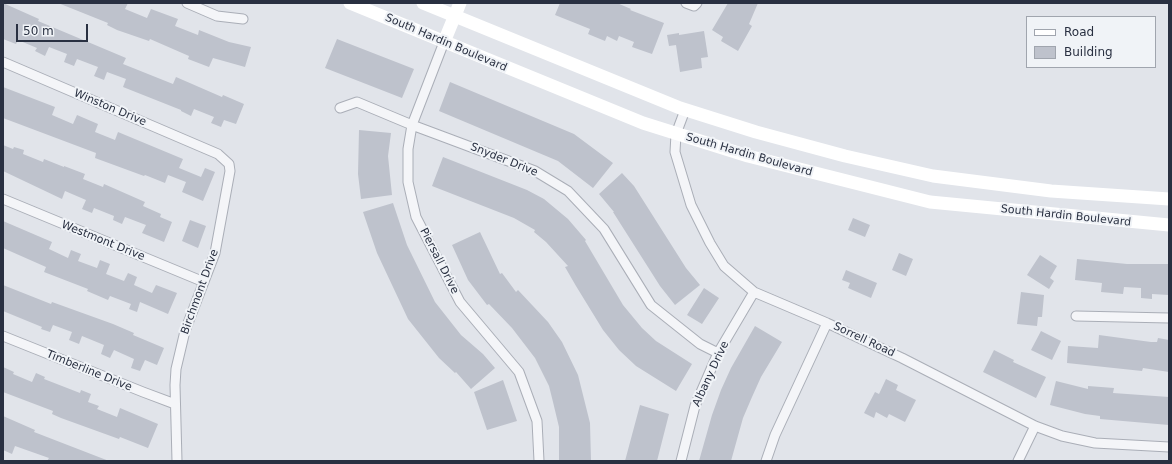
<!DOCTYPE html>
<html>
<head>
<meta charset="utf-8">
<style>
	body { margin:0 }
	#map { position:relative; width:1172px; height:464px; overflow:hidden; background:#e1e4ea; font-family:"DejaVu Sans",sans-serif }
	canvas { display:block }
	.frame { position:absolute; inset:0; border:4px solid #293041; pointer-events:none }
	.legend { position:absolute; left:1026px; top:16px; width:130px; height:52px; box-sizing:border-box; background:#f0f3f7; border:1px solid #a0a5ae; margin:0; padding:5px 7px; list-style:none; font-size:12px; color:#293041 }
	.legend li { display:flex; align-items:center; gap:8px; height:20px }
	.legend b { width:20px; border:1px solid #a0a5ae }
	.scale { position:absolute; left:16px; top:24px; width:72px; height:18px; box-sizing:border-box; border:2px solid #293041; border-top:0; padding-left:5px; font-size:12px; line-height:14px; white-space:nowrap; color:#293041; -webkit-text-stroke:3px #f0f3f7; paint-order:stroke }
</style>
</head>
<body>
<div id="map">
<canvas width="1172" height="464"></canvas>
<div class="frame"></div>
<ul class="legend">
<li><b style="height:5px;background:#fff"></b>Road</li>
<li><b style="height:11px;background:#bec2cc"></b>Building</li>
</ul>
<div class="scale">50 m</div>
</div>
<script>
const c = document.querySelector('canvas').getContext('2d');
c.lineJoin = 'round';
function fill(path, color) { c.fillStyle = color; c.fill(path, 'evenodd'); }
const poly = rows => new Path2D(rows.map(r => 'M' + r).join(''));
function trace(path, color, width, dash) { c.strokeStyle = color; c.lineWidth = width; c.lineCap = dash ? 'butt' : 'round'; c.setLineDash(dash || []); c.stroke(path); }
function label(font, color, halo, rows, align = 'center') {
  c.font = font + ' "DejaVu Sans",sans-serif'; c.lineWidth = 4; c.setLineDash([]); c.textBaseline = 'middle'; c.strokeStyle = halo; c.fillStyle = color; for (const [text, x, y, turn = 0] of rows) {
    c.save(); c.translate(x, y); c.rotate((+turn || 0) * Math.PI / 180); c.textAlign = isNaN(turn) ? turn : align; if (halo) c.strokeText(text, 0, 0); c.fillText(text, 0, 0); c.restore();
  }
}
const building = poly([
	[3,3,39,19,38,21,126,58,123,64,173,84,176,77,222,97,223,95,244,104,236,124,224,120,221,127,211,123,214,117,194,109,191,116,181,111,181,110,123,87,126,79,107,72,104,80,94,76,98,67,77,59,74,66,64,62,67,54,49,47,45,56,35,51,37,48,18,40,16,44,3,39],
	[58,3,128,3,125,9,147,18,151,9,178,19,175,26,198,35,199,30,229,42,251,47,245,67,213,58,209,67,188,59,189,56,150,39,149,41,117,30,107,25,108,23],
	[560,3,617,3,631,9,630,10,664,23,652,54,632,47,634,42,619,36,617,41,607,36,605,41,588,34,590,29,555,15],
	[728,3,758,3,749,24,752,26,738,51,721,41,723,37,712,30],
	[704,31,708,57,701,58,702,68,680,72,676,45,669,46,667,35,679,33,679,35],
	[337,39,414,69,402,98,325,68],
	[450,82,574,134,613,163,593,188,558,161,439,111],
	[3,87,55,107,52,115,73,124,77,115,98,124,95,132,115,140,118,132,183,159,179,168,201,177,205,168,215,172,203,201,182,192,186,182,168,175,165,183,145,175,144,176,95,158,96,153,3,118],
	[359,130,391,133,388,156,392,195,361,199,358,174],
	[3,145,13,149,14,147,24,150,23,154,43,162,44,159,64,167,64,166,85,174,83,179,103,187,104,184,145,202,143,206,161,214,160,217,172,222,164,242,142,233,146,225,125,217,122,224,113,220,114,216,94,208,92,213,82,209,86,200,65,191,62,199,3,171],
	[443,157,527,190,544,199,568,219,586,240,585,241,623,305,642,328,656,341,692,364,676,391,636,366,619,350,603,330,576,286,565,267,568,266,546,242,534,232,535,230,514,218,432,186],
	[622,173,634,186,686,268,700,285,675,305,660,286,613,212,614,212,599,194],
	[393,203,407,245,435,302,461,335,483,354,495,368,471,389,456,372,455,373,439,358,408,319,377,253,363,212],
	[853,218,870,225,865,237,848,230],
	[190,220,206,226,198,248,182,241],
	[3,221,52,242,49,249,68,258,71,250,81,254,78,261,97,268,100,260,110,264,106,274,124,281,128,273,137,277,134,285,152,293,156,285,177,293,168,314,140,302,137,312,129,309,131,304,110,296,108,300,87,291,88,289,44,272,46,267,3,248],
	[480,232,500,274,502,273,516,292,518,290,548,322,562,342,578,375,590,423,591,461,559,461,559,427,553,402,549,386,535,358,512,328,489,304,487,305,468,280,452,245],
	[899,253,913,259,906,276,892,270],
	[1040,255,1057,266,1050,278,1054,281,1049,289,1027,275],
	[1077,259,1127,264,1169,264,1169,295,1152,294,1152,299,1141,298,1141,288,1124,287,1123,294,1101,292,1102,283,1075,280],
	[846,270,877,283,871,298,848,288,850,283,842,280],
	[3,285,51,304,52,302,113,324,134,333,133,335,164,348,157,365,145,360,140,371,131,368,134,359,114,350,110,358,101,354,104,345,82,336,79,344,69,340,72,332,53,325,50,332,41,329,42,327,3,311],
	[704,288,719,298,702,324,687,315],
	[1021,292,1044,295,1042,317,1038,317,1037,326,1017,324],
	[755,326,782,342,761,377,752,397,743,418,731,461,699,461,712,415,721,390,731,368],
	[1041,331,1061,341,1052,360,1031,350],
	[1099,335,1151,342,1157,342,1158,338,1169,340,1169,372,1143,368,1142,371,1067,363,1068,346,1098,348],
	[994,350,1014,360,1013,362,1046,377,1036,398,983,372],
	[3,367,14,372,13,374,32,382,36,373,45,377,44,379,80,393,81,390,91,394,88,402,99,406,97,409,117,417,120,408,158,424,148,448,120,437,119,439,61,418,52,414,53,411,3,392],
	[886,379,898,385,896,390,916,400,905,422,889,414,887,418,876,412,874,418,864,413,875,392,879,394],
	[503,380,517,421,487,430,474,392],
	[1056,381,1088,389,1088,386,1114,388,1113,393,1169,397,1169,425,1100,419,1100,416,1085,414,1050,405],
	[640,405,669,414,657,461,625,461],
	[3,416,35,430,34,432,109,461,47,461,49,458,15,446,12,454,3,450]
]);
const street = poly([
	[187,3,217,16,243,19],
	[686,3,694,6,697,3],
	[444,42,412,125,408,149,408,182,416,217,460,302,519,372,537,421,539,461],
	[3,62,218,154,229,164,230,171,215,253,185,331,176,369,175,385,177,461],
	[340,108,357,102,412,125,535,171,568,191,604,229,651,305,700,344,718,353],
	[685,110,676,134,675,152,691,205,710,243,724,266,754,292,827,323,902,358,1035,426,1062,436,1095,443,1169,447],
	[3,199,204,282],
	[1076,316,1169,318],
	[3,336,143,392,175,404],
	[681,461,695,406,718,353,754,292],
	[766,461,775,435,827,323],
	[1018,461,1035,426]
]);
const secondary = poly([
	[350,3,643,123,748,156,930,202,1169,225],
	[423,3,680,108,756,132,845,156,933,176,1051,191,1169,199],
	[444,42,460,3]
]);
const streetNames = [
	["South Hardin Boulevard",446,43,23],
	["Winston Drive",110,108,23],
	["South Hardin Boulevard",749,155,16],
	["Snyder Drive",504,160,22],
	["South Hardin Boulevard",1066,216,6],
	["Westmont Drive",103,241,22],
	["Piersall Drive",439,261,63],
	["Birchmont Drive",200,292,-70],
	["Sorrell Road",864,340,25],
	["Timberline Drive",89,371,22],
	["Albany Drive",711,374,-65]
];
fill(building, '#bec2cc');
trace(street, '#aaaeb7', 11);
trace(street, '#f4f5f8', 9);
trace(secondary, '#fff', 13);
label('11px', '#293041', '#f0f3f7', streetNames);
</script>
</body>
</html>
